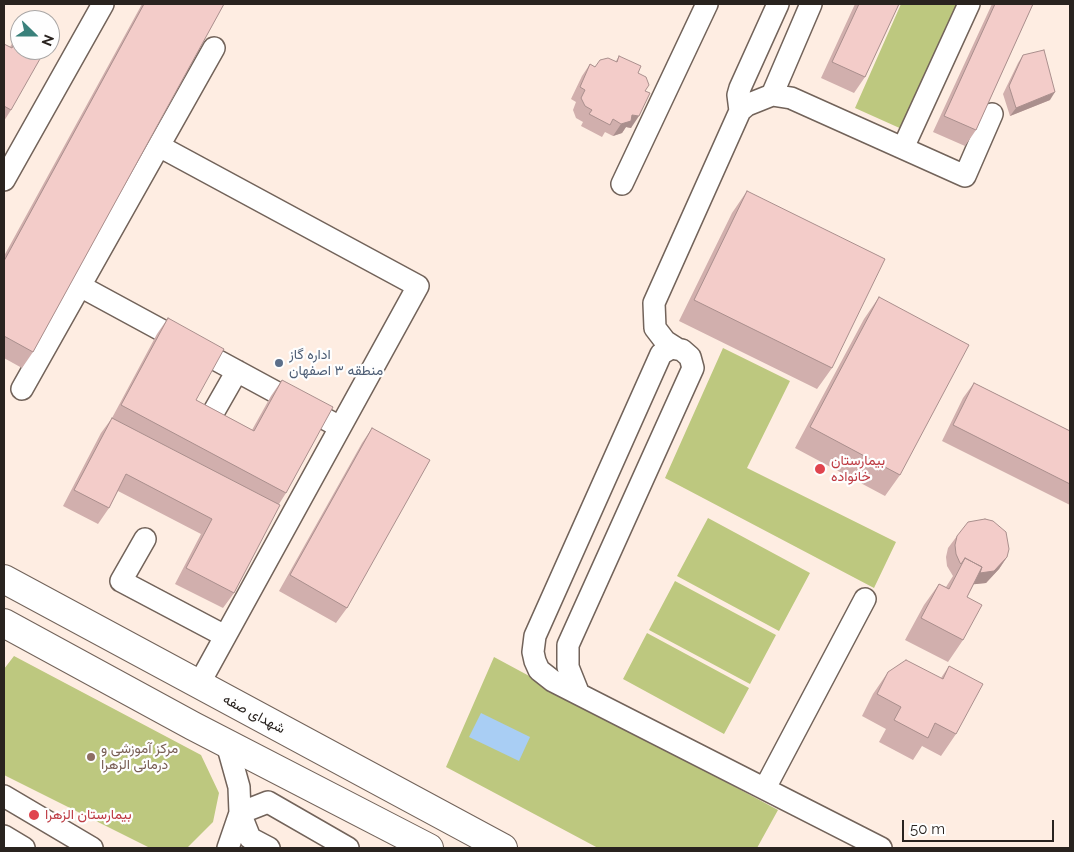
<!DOCTYPE html>
<html>
<head>
<meta charset="utf-8">
<style>
	body { margin:0 }
	#map { position:relative; width:1074px; height:852px; overflow:hidden; background:#feede2; font-family:Raleway,sans-serif }
	canvas { display:block }
	.frame { position:absolute; inset:0; border:5px solid #29231f; pointer-events:none }
	.north { position:absolute; left:10px; top:10px; width:50px; height:50px; box-sizing:border-box; background:#fefefe; border:1px solid #a9a6a5; border-radius:50%; rotate:112deg; font-size:14px; font-weight:700; line-height:20px; text-align:center; color:#29231f }
	.north::after { content:''; display:block; margin:auto; width:18px; height:22px; background:#3a817b; clip-path:polygon(50% 0,100% 100%,50% 72%,0 100%) }
	.scale { position:absolute; left:902px; top:820px; width:152px; height:22px; box-sizing:border-box; border:2px solid #29231f; border-top:0; padding-left:6px; font-size:15px; line-height:18px; white-space:nowrap; color:#29231f; -webkit-text-stroke:4px #fefefe; paint-order:stroke }
</style>
</head>
<body>
<div id="map">
<canvas width="1074" height="852"></canvas>
<div class="frame"></div>
<div class="north">N</div>
<div class="scale">50 m</div>
</div>
<script>
const c = document.querySelector('canvas').getContext('2d');
c.lineJoin = 'round';
function fill(path, color) { c.fillStyle = color; c.fill(path, 'evenodd'); }
const poly = rows => new Path2D(rows.map(r => 'M' + r).join(''));
function trace(path, color, width, dash) { c.strokeStyle = color; c.lineWidth = width; c.lineCap = dash ? 'butt' : 'round'; c.setLineDash(dash || []); c.stroke(path); }
function label(font, color, halo, rows, align = 'center') {
  c.font = font + ' Raleway,Vazirmatn,sans-serif'; c.lineWidth = 4.5; c.setLineDash([]); c.textBaseline = 'middle'; c.strokeStyle = halo; c.fillStyle = color; for (const [text, x, y, turn = 0] of rows) {
    c.save(); c.translate(x, y); c.rotate((+turn || 0) * Math.PI / 180); c.textAlign = isNaN(turn) ? turn : align; if (halo) c.strokeText(text, 0, 0); c.fillText(text, 0, 0); c.restore();
  }
}
const green = poly([
	[901,4,961,4,904,130,855,108],
	[723,348,790,381,747,468,896,542,874,588,665,478],
	[708,518,810,573,779,631,677,576],
	[675,581,776,635,750,684,649,630],
	[647,633,749,688,724,734,623,679],
	[14,656,201,755,219,793,213,822,187,848,150,848,4,775,4,669],
	[494,657,778,810,757,848,598,848,446,767]
]);
const water = poly([
	[481,713,530,737,519,761,469,737]
]);
const minor = poly([
	[772,95,811,4],
	[740,111,738,95,740,88,778,4],
	[159,146,418,286,199,684],
	[903,148,969,4],
	[4,180,103,4],
	[622,184,707,4],
	[80,286,340,427],
	[676,348,665,341,655,328,654,303,740,111,747,105,772,95,791,98,965,176,992,114],
	[22,389,214,48],
	[209,420,237,371],
	[145,539,121,581,225,636],
	[578,692,568,667,568,645,693,368,690,357,682,350,671,348,661,354,535,636,533,652,535,661,539,670,553,681,881,848],
	[227,744,239,787,240,813,228,848],
	[765,788,865,599],
	[4,796,92,848],
	[240,813,268,802,348,848],
	[240,813,250,838,269,848],
	[4,836,24,848]
]);
const major = poly([
	[4,579,503,848],
	[4,623,193,726,429,848]
]);
const wall = poly([
	[142,4,224,4,33,352,22,368,4,358,4,256],
	[855,4,899,4,865,77,854,93,821,78],
	[992,4,1033,4,976,130,965,146,933,132],
	[20,30,20,50,11,110,4,121,4,44,10,47],
	[1023,55,1050,100,1010,116,1003,94,1018,63],
	[619,56,638,73,645,91,631,128,626,127,622,133,613,136,605,132,602,137,581,126,583,122,576,118,573,110,576,102,571,99,582,76,590,64,595,67,616,61],
	[747,191,832,368,817,389,679,321,732,213],
	[879,297,900,475,885,496,795,448,864,319],
	[168,318,196,400,252,430,271,396,282,380,286,493,279,504,234,593,223,608,175,584,201,534,118,491,109,508,98,524,63,506,101,433,112,418,157,334],
	[974,383,1070,431,1070,505,942,441,963,398],
	[372,428,347,608,336,623,279,591,362,443],
	[957,536,1007,557,999,569,986,583,974,584,967,597,963,640,948,662,905,640,924,605,939,584,946,587,953,576,947,566,946,557,948,548],
	[949,666,956,734,941,756,922,746,913,760,879,742,886,729,862,716,873,694,888,672,941,678]
]);
const shadedWall = poly([
	[1055,92,1050,100,1010,116,1016,108],
	[632,115,639,116,631,128,626,127,622,133,613,136,621,124],
	[1007,557,999,569,986,583,967,585,976,573]
]);
const building = poly([
	[144,4,224,4,33,352,4,336,4,261,144,4],
	[859,4,899,4,865,77,832,62,859,4],
	[995,4,1033,4,976,130,944,116,995,4],
	[20,33,20,50,45,50,11,110,4,106,4,44,12,48,20,33],
	[50,33,53,35,50,41,50,33],
	[1044,50,1055,92,1016,108,1009,86,1023,55,1044,50],
	[619,56,641,66,638,73,646,77,649,85,645,91,650,93,639,116,632,115,631,121,621,124,613,119,610,125,589,114,592,110,585,106,581,98,585,90,580,87,590,64,595,67,600,60,608,58,617,62,619,56],
	[747,191,885,259,832,368,694,300,747,191],
	[879,297,969,345,900,475,810,427,879,297],
	[168,318,224,349,196,400,254,431,282,380,333,407,286,493,121,405,168,318],
	[974,383,1070,431,1070,484,953,425,974,383],
	[112,418,280,505,234,593,186,568,212,519,126,474,109,508,74,490,112,418],
	[372,428,430,460,347,608,290,575,372,428],
	[985,519,993,521,1006,532,1009,549,1007,557,994,571,980,573,982,567,965,558,961,564,960,563,956,554,955,545,957,536,968,522,985,519],
	[965,558,982,567,967,597,982,605,963,640,921,618,939,584,949,589,965,558],
	[906,660,943,679,949,666,983,684,956,734,935,723,928,738,894,720,901,707,877,694,888,672,906,660]
]);
const markers = [
	[279,363,5,"#5c6f8a"],
	[820,469,6,"#e0444e"],
	[91,757,5,"#8d6e63"],
	[34,815,6,"#e0444e"]
];
const serviceNames = [
	["اداره گاز",289,355],
	["منطقه ۳ اصفهان",289,371]
];
const healthNames = [
	["بیمارستان",831,461],
	["خانواده",831,477],
	["بیمارستان الزهرا",45,815]
];
const streetNames = [
	["شهدای صفه",254,714,28]
];
const educationNames = [
	["مرکز آموزشی و",101,749],
	["درمانی الزهرا",101,765]
];
fill(green, '#bdc87f');
fill(water, '#a9cef4');
trace(minor, '#72635a', 24);
trace(major, '#72635a', 30);
trace(minor, '#fff', 21);
trace(major, '#fff', 28);
fill(wall, '#d1afad');
fill(shadedWall, '#aa8f8d');
fill(building, '#f3ccc9');
trace(building, '#aa8f8d', 1);
for (const [x, y, r, color] of markers) { const dot = new Path2D(); dot.arc(x, y, r, 0, 2 * Math.PI); c.fillStyle = color; c.fill(dot); trace(dot, '#fefefe', 2); }
label('14px', '#4e5e75', '#fefefe', serviceNames, 'left');
label('14px', '#be3a42', '#fefefe', healthNames, 'left');
label('14px', '#29231f', '#fefefe', streetNames);
label('14px', '#785e54', '#fefefe', educationNames, 'left');
</script>
</body>
</html>
